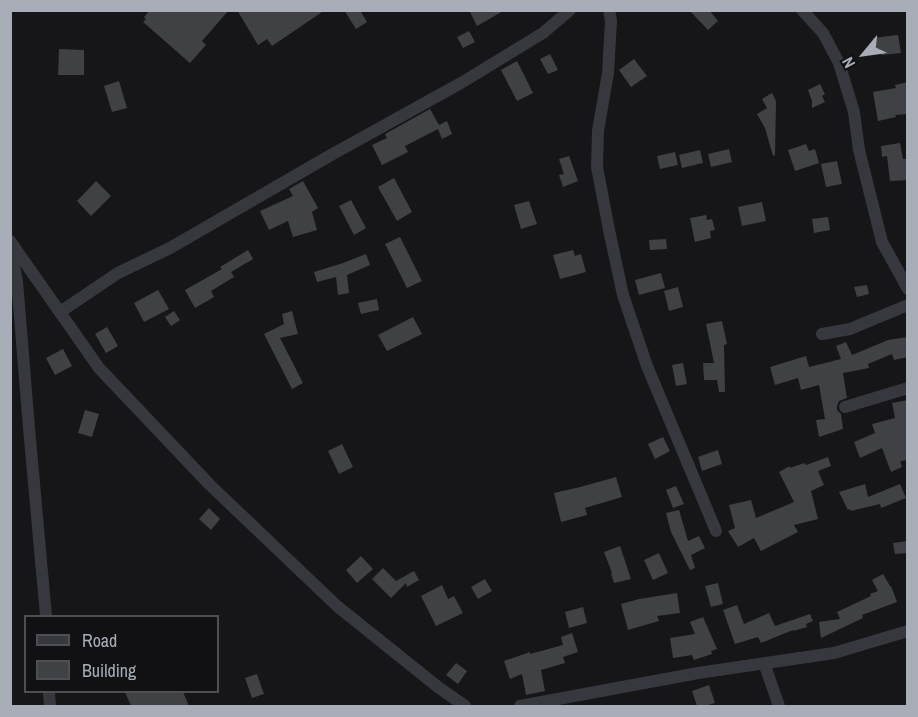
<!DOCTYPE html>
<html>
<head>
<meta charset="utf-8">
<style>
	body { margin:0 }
	#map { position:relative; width:918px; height:717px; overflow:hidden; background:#161618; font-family:"Archivo Narrow",sans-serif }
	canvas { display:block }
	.frame { position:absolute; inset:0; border:12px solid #a8adb8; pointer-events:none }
	.legend { position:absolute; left:24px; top:615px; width:195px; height:78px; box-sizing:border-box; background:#111113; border:2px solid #4d4f55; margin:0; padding:8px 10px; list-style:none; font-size:18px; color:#a8adb8 }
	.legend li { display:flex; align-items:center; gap:12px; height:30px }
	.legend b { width:30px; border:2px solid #4d4f55 }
	.north { position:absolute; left:834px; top:24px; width:60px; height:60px; -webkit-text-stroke:4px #111113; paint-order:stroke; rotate:241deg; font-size:16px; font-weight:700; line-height:24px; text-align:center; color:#a8adb8 }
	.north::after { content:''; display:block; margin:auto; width:21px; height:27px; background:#a8adb8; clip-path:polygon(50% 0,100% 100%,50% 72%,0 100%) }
</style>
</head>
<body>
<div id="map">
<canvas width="918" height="717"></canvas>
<div class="frame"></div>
<ul class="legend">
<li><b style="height:8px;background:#37383d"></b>Road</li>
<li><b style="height:16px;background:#404145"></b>Building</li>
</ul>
<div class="north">N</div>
</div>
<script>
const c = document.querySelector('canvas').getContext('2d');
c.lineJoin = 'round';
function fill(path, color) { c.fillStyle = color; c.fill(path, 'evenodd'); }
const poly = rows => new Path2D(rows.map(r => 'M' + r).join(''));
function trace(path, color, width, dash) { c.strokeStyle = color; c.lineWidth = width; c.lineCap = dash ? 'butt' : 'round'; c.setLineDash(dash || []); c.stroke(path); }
const building = poly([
	[150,10,229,10,202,41,206,45,190,63,143,22,146,19,144,17],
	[237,10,325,10,272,46,267,39,258,45],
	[344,10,360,10,367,22,356,29],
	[469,10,505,10,477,26],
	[689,10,709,10,718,21,708,30],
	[469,31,475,42,463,48,457,37],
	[898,35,901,53,881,55,880,49,874,49,873,38],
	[59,49,84,50,84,75,58,75],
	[550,54,558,70,548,74,540,59],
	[634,59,647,76,631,87,619,70],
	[517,61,533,93,517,101,501,70],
	[119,81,127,108,112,112,104,86],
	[908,82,908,114,895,115,896,117,878,121,873,92,896,88,895,85],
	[820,84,825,94,822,96,825,102,812,108,812,101,808,90],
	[772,93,776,101,775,155,773,156,765,128,757,114,767,108,762,99],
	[430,109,439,125,447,121,452,134,442,139,438,129,405,146,408,152,382,165,372,145,387,138,385,134],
	[900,143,903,159,908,159,908,180,890,181,887,156,882,157,881,146],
	[806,144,809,151,815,149,819,163,795,171,788,150],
	[729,149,732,162,711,167,708,154],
	[700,150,703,163,682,168,679,155],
	[675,152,678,165,660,169,657,156],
	[569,156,578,181,563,187,559,175,564,174,559,159],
	[837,161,842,184,826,187,821,164],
	[394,178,412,212,397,221,378,187],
	[96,181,111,196,91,216,77,201],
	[303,181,318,208,312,212,317,230,293,237,288,221,269,230,260,211,293,196,289,189],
	[351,200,366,228,354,235,339,206],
	[529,201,537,224,521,229,514,205],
	[762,202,766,221,742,226,738,207],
	[706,215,707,220,712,219,715,230,710,231,711,238,695,242,690,218],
	[828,217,830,230,814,233,812,219],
	[400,237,422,281,407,288,385,244],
	[666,239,667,249,650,250,649,240],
	[248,250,253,259,231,272,234,277,211,291,214,297,195,308,185,290,222,269,220,267],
	[573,250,575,256,581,254,586,272,560,279,553,255],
	[366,254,370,265,347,275,349,293,338,295,336,277,317,282,314,272,343,263],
	[661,273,665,288,639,295,635,280],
	[867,285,869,294,857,297,854,287],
	[678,287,683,307,669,311,664,291],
	[158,290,169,309,144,322,134,303],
	[377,299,379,310,361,314,358,303],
	[174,311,180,320,171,326,165,317],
	[292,311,298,334,280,338,303,383,292,389,264,334,284,324,282,314],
	[413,317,422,334,387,351,378,335],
	[722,321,727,344,724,345,725,392,719,392,717,380,704,380,703,363,714,363,706,324],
	[107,327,118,346,106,353,95,334],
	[908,337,908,357,894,360,892,354,868,364,869,368,843,373,847,398,839,401,837,406,837,410,841,414,843,429,819,437,816,420,825,419,819,385,801,390,798,378,775,385,770,367,806,356,809,367,841,359,836,346,846,342,852,355,888,340],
	[63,349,72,366,55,375,46,358],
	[683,363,687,384,676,386,672,365],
	[908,400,908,460,900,461,902,467,891,472,882,448,860,458,854,442,875,433,872,424,895,418,892,403],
	[85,410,99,414,92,437,78,433],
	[663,437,670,451,655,459,648,444],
	[342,444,353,467,339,474,328,451],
	[718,450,722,464,702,471,698,457],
	[828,457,831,466,818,471,824,485,811,491,818,519,794,525,798,532,761,551,754,538,738,547,728,531,735,528,729,505,751,500,756,518,794,502,779,472,790,466,790,468,804,463,806,465],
	[616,477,622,497,585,508,587,515,561,522,554,493,580,487],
	[865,484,868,497,900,484,906,498,881,508,880,504,851,511,850,509,848,510,839,492],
	[676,486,684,504,673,508,666,490],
	[209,508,220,519,211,530,199,519],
	[679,510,688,541,699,536,705,548,691,555,695,568,690,570,671,532,666,513],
	[908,541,908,553,895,554,893,543],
	[620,546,631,579,614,583,611,573,612,573,604,552],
	[659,553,668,573,653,580,644,560],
	[361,556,373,569,357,583,346,570],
	[383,568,396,581,414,571,419,580,407,587,406,583,391,598,372,579],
	[883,574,890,586,891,586,897,602,862,615,863,618,821,638,819,622,840,619,837,612,871,596,870,594,878,591,872,580],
	[485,579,492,591,478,599,471,587],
	[718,583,723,604,711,607,705,586],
	[442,585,448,599,454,596,463,613,436,626,421,596],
	[677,593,680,613,657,616,659,621,628,630,621,604,639,599],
	[737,605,744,624,769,613,775,626,810,614,813,621,806,624,807,627,793,631,793,630,761,643,758,637,735,644,723,610],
	[583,607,587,623,569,628,565,612],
	[703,617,717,649,711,651,712,654,694,660,692,655,673,658,670,638,695,634,690,622],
	[572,633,578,652,563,657,565,663,541,670,545,691,526,695,522,674,510,679,504,661,530,652,530,654,563,645,561,637],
	[456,663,467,671,458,684,446,675],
	[257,674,264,694,252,698,245,678],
	[709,685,715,703,705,706,697,706,692,691],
	[125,692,183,692,189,706,131,706]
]);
const street = poly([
	[609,10,611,21,608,73,598,131,597,167,609,230,623,295,647,366,716,531],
	[802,10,823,33,839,63,854,112,859,150,882,242,908,289],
	[10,241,99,368,210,485,337,606,438,687,465,706],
	[10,246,17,281,29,428,46,616],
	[60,312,118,273,170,248,331,155,461,83,543,33,570,10],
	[822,334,850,329,908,305],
	[845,407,908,388],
	[764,663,779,706],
	[49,692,50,706],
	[520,706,698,673,834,653,908,631]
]);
fill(building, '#404145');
trace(street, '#37383d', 12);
</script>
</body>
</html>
